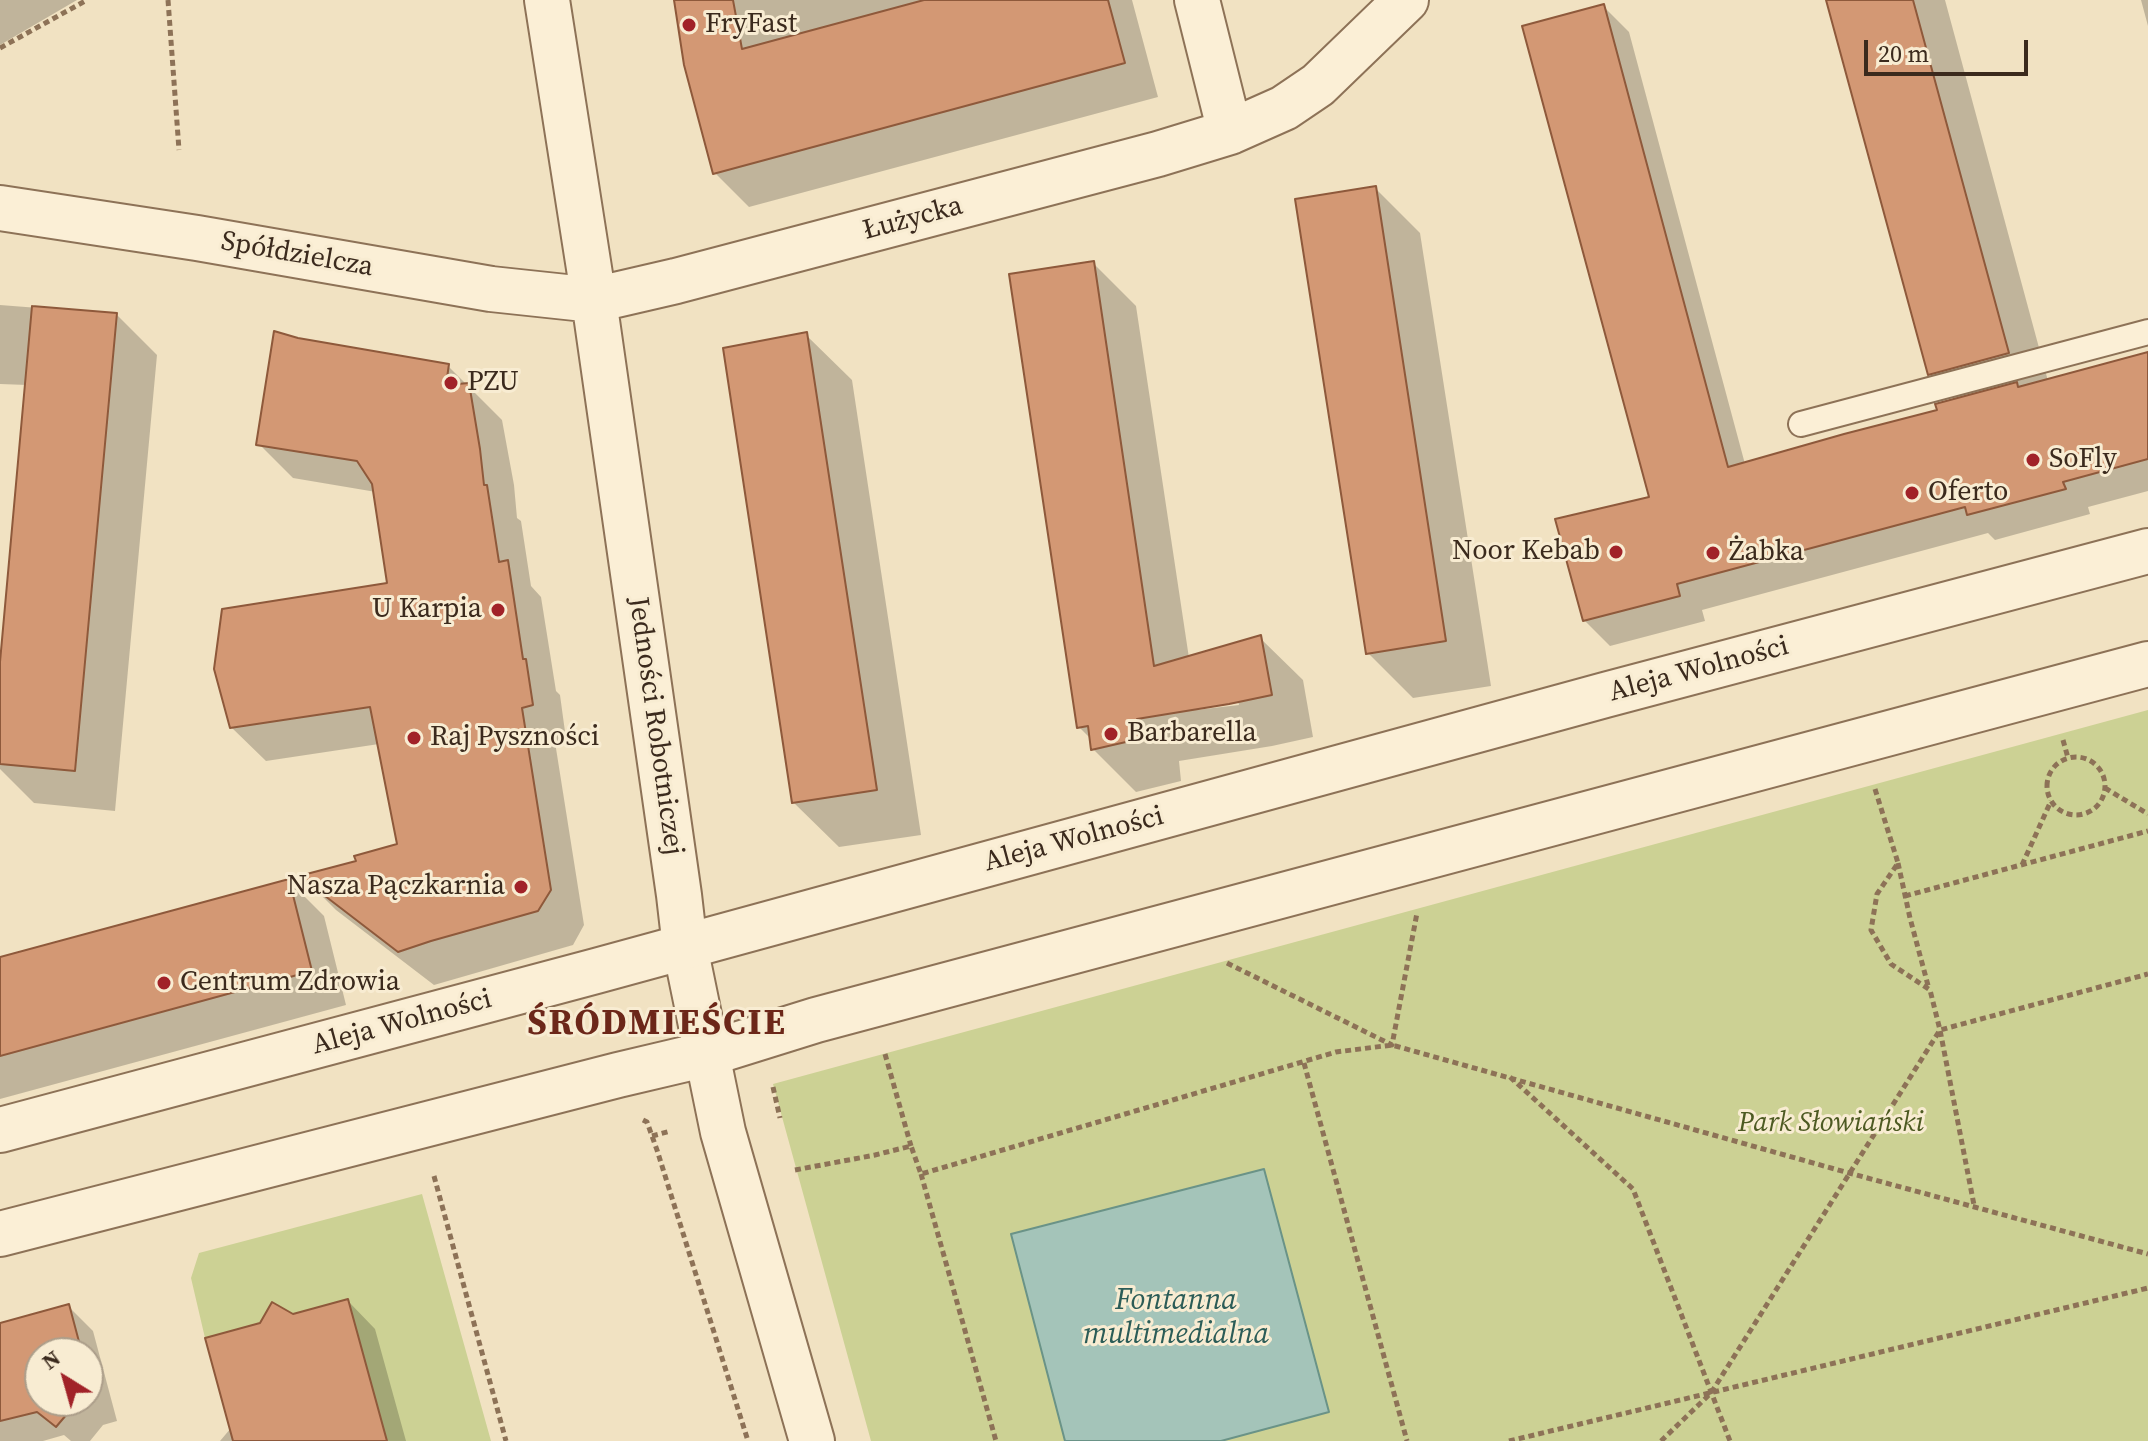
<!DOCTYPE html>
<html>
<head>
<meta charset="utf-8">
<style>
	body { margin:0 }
	#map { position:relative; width:2148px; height:1441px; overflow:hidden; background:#f1e2c2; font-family:"Source Serif 4",serif }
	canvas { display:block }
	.north { position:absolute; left:24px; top:1337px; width:80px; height:80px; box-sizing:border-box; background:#f8ecd2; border:2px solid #ac9e8a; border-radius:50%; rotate:323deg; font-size:22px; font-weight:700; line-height:32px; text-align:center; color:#3b2a1d }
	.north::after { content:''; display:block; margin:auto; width:28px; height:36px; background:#a12228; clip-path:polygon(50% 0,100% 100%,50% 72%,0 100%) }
	.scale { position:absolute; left:1864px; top:40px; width:164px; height:36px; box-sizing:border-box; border:4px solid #3b2a1d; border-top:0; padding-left:10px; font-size:24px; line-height:28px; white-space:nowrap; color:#3b2a1d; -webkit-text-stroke:6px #f8ecd2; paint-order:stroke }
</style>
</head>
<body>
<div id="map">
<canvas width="2148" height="1441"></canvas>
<div class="north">N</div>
<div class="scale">20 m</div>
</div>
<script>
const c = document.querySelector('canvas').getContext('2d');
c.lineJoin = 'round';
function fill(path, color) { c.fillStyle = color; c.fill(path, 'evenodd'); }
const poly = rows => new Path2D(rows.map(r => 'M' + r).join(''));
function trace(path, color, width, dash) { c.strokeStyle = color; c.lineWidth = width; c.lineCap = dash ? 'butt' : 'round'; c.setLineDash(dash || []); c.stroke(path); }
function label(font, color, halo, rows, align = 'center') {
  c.font = font + ' "Source Serif 4",serif'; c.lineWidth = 6; c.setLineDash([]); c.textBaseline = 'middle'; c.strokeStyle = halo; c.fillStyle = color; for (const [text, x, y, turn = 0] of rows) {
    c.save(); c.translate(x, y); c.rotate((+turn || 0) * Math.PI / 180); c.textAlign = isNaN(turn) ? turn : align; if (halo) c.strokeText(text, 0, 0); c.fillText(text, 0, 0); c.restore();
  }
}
const green = poly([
	[2148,710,2148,1441,871,1441,773,1084],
	[422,1194,491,1441,387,1441,348,1299,293,1314,272,1302,260,1323,205,1338,191,1278,199,1253]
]);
const water = poly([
	[1264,1169,1329,1412,1221,1441,1065,1441,1011,1234,1264,1169]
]);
const shadow = poly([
	[0,0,77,0,0,45],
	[676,0,1132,0,1158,97,749,207,715,173],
	[1829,0,1945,0,2048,381,2148,354,2148,491,2088,507,2090,514,1995,540,1988,533,1702,610,1705,621,1610,646,1584,620,1652,499,1603,6,1629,32,1745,464,1940,412,1956,400,1929,374],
	[2141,0,2148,0,2148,26],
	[1375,188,1420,233,1491,686,1413,698,1368,653],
	[1093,263,1136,306,1189,658,1260,638,1303,680,1313,737,1272,746,1179,761,1181,781,1136,792,1093,749,1091,739,1079,727],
	[1238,701,1239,705,1196,710,1205,706],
	[0,305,116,314,157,355,115,811,34,803,0,769,0,684,27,385,0,384],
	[806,335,852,380,921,835,839,847,793,802],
	[448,366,502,420,514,485,517,518,521,521,531,586,541,597,556,691,560,695,566,739,555,742,584,925,573,945,434,985,336,910,303,877,358,862,399,845,379,744,266,761,231,727,390,584,376,492,293,478,259,444],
	[289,881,324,916,346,1005,0,1099,0,959],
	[348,1301,375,1329,406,1441,220,1441,231,1428,293,1316],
	[68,1306,93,1331,117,1421,103,1425,90,1441,71,1441,64,1435,43,1441,0,1441,0,1325],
	[40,1353,88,1353,88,1401,40,1401]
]);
const building = poly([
	[674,0,733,0,742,49,924,0,1108,0,1125,63,713,174,684,65,674,0],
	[1826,0,1913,0,2009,353,1928,375,1826,0],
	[1604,4,1728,467,1844,434,1937,410,1935,404,2017,382,2018,387,2148,352,2148,459,2063,482,2066,489,1967,515,1965,507,1677,584,1680,596,1583,621,1555,519,1649,497,1522,26,1604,4],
	[1376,186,1446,641,1366,654,1295,199,1376,186],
	[1094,261,1154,666,1261,635,1272,695,1229,704,1137,719,1139,739,1091,750,1088,726,1077,728,1009,274,1094,261],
	[32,306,117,313,75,771,0,764,0,662,32,306],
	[274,331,298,338,449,364,446,385,469,383,480,449,484,485,487,485,499,562,508,560,523,659,526,659,533,705,522,708,551,890,538,911,431,941,398,952,299,876,356,861,354,856,397,844,370,707,230,728,214,669,222,609,387,583,372,484,357,461,256,445,274,331],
	[807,332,877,790,792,803,723,348,807,332],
	[289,879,312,971,0,1056,0,957,289,879],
	[348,1299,387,1441,233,1441,205,1338,260,1323,272,1302,293,1314,348,1299],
	[69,1304,82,1353,40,1353,40,1401,78,1401,56,1427,37,1412,0,1421,0,1323,69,1304]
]);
const path = poly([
	[168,0,179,150],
	[0,48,87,0],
	[2063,740,2068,758],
	'2047 786a29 29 0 1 1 58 0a29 29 0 1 1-58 0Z',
	[2105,788,2148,814],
	[1875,789,1898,863,1877,894,1871,930,1891,964,1930,990,1940,1030,1974,1205],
	[1898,863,1910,918,1929,989],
	[2022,865,2051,801],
	[1905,896,2148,831],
	[1227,963,1392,1045,1417,913],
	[885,1054,911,1146],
	[1304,1063,1407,1441],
	[1510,1077,1633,1189,1730,1441],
	[773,1087,780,1118],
	[643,1120,647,1122,657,1150,748,1441],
	[652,1136,671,1131],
	[795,1170,875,1155,911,1146,921,1174,1336,1052,1392,1045,1849,1173,2148,1254],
	[921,1174,996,1441],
	[434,1176,506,1441],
	[1509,1441,2148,1288],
	[1661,1441,1711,1393,1940,1030,2148,974]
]);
const service = poly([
	[1801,424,2148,332]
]);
const minor = poly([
	[547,0,594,300,679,895,685,947,723,1132,812,1441],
	[1197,0,1230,132],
	[0,208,197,238,491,289,594,300,676,281,1158,154,1230,132,1284,108,1318,85,1406,0]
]);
const tertiary = poly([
	[0,1130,596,971,1605,695,2148,551],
	[0,1234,618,1075,707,1054,816,1020,2148,664]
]);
const markers = [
	[689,25,8,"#a12228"],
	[451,383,8,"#a12228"],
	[2033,460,8,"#a12228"],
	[1912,493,8,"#a12228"],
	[1616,552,8,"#a12228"],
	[1713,553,8,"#a12228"],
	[498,610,8,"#a12228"],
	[1111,734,8,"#a12228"],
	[414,738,8,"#a12228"],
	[521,887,8,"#a12228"],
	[164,983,8,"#a12228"]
];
const poiNames = [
	["FryFast",705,25],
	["PZU",467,383],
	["SoFly",2049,460],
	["Oferto",1928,493],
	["Noor Kebab",1600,552,"right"],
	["Żabka",1729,553],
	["U Karpia",482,610,"right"],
	["Barbarella",1127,734],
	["Raj Pyszności",430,738],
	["Nasza Pączkarnia",505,887,"right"],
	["Centrum Zdrowia",180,983]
];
const streetNames = [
	["Łużycka",913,219,-15],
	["Spółdzielcza",297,255,10],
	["Aleja Wolności",1699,670,-15],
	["Jedności Robotniczej",655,726,82],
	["Aleja Wolności",1074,840,-15],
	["Aleja Wolności",402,1023,-15]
];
const parkNames = [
	["Park Słowiański",1831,1124]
];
const waterNames = [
	["Fontanna",1176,1301],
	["multimedialna",1176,1335]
];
const districtNames = [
	["ŚRÓDMIEŚCIE",657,1025]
];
fill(green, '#ccd194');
fill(water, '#a4c4b9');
trace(water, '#6a9387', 2);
fill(shadow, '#0003');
fill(building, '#d39874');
trace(building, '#8e593b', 2);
trace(service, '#8d7257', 28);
trace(minor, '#8d7257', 48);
trace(tertiary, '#8d7257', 48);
trace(path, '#8d7257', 5, [6, 4]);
trace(service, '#fbefd6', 24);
trace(minor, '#fbefd6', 44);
trace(tertiary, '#fbefd6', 44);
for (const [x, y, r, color] of markers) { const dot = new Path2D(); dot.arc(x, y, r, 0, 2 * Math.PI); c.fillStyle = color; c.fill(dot); trace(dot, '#f8ecd2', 3); }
label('28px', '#3b2a1d', '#f8ecd2', poiNames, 'left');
label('28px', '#3b2a1d', '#f8ecd2', streetNames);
label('italic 28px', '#4d5a22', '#f8ecd2', parkNames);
label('italic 30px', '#2b5c57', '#f8ecd2', waterNames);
c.letterSpacing = '2px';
label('bold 36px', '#6c2719', '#f8ecd2', districtNames);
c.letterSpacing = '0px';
</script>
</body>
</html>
